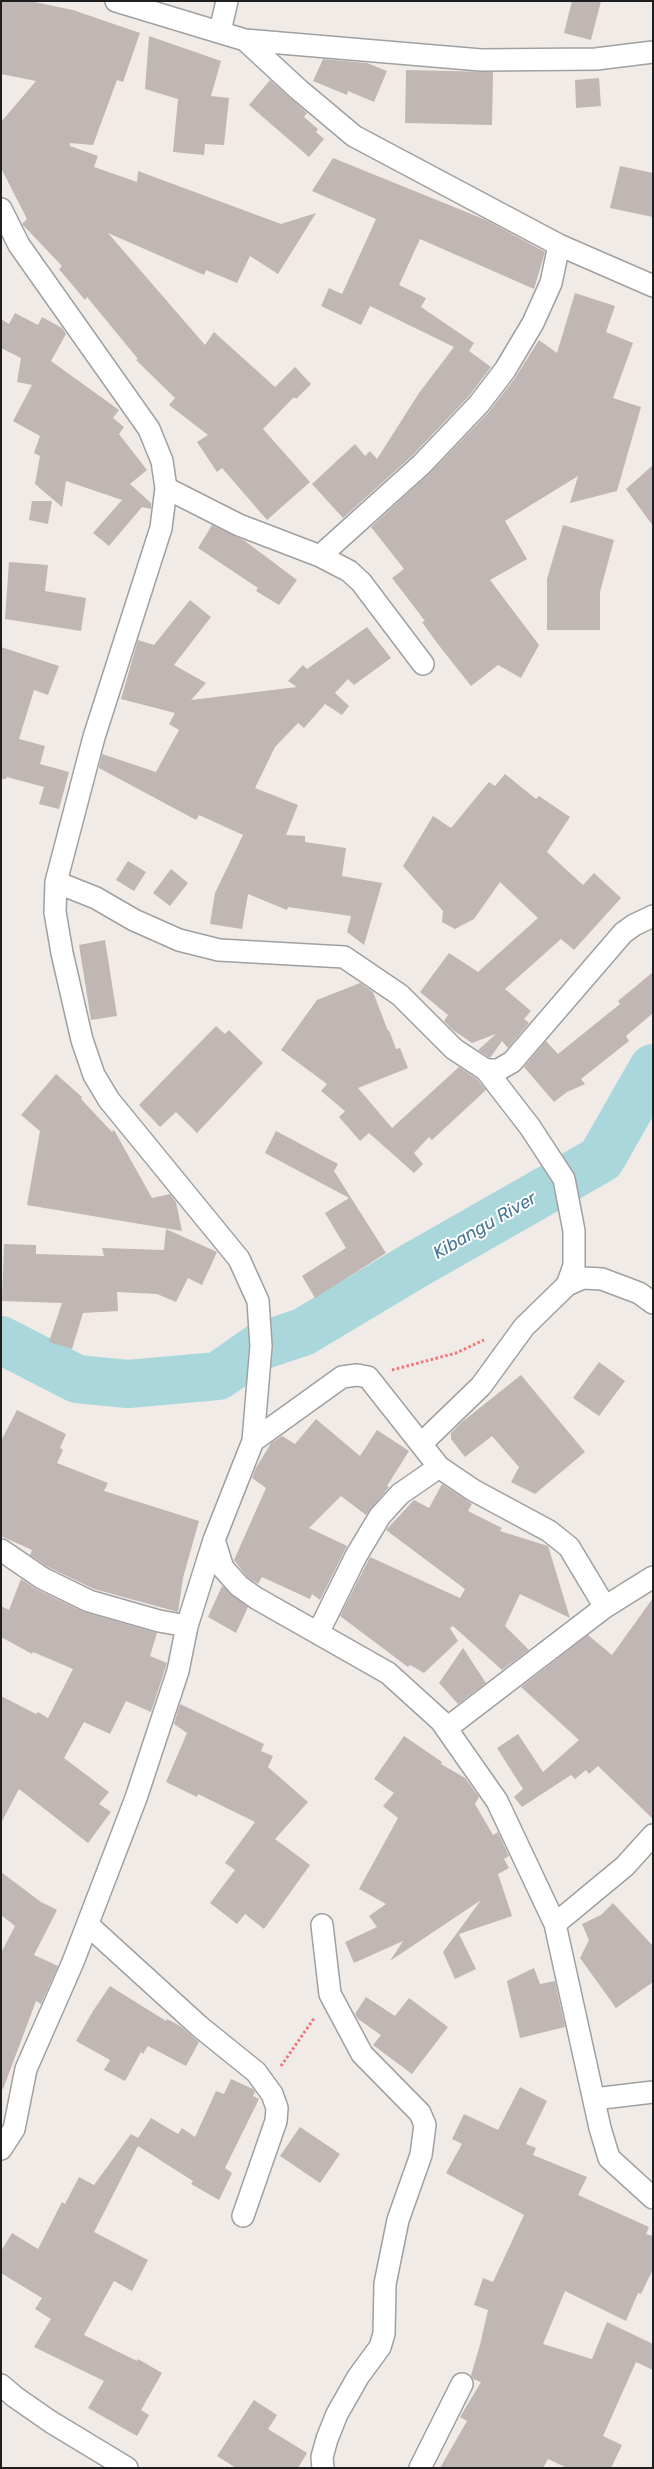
<!DOCTYPE html>
<html>
<head>
<meta charset="utf-8">
<style>
	body { margin:0 }
	#map { position:relative; width:654px; height:2469px; overflow:hidden; background:#f0ebe6; font-family:Rubik,sans-serif }
	canvas { display:block }
	.frame { position:absolute; inset:0; border:2px solid #1f1f1f; pointer-events:none }
</style>
</head>
<body>
<div id="map">
<canvas width="654" height="2469"></canvas>
<div class="frame"></div>
</div>
<script>
const c = document.querySelector('canvas').getContext('2d');
c.lineJoin = 'round';
const poly = rows => new Path2D(rows.map(r => 'M' + r).join(''));
function trace(path, color, width, dash) { c.strokeStyle = color; c.lineWidth = width; c.lineCap = dash ? 'butt' : 'round'; c.setLineDash(dash || []); c.stroke(path); }
function fill(path, color) { c.fillStyle = color; c.fill(path, 'evenodd'); }
function label(font, color, halo, rows, align = 'center') {
  c.font = font + ' Rubik,sans-serif'; c.lineWidth = 4; c.setLineDash([]); c.textBaseline = 'middle'; c.strokeStyle = halo; c.fillStyle = color; for (const [text, x, y, turn = 0] of rows) {
    c.save(); c.translate(x, y); c.rotate((+turn || 0) * Math.PI / 180); c.textAlign = isNaN(turn) ? turn : align; if (halo) c.strokeText(text, 0, 0); c.fillText(text, 0, 0); c.restore();
  }
}
const river = poly([
	[1,1340,77,1379,128,1384,218,1376,261,1346,303,1332,415,1265,601,1159,653,1068]
]);
const building = poly([
	[1,1,30,1,73,10,140,33,123,82,117,80,93,145,70,143,70,146,98,156,94,167,137,182,138,171,281,224,316,213,278,274,250,256,237,283,206,270,204,275,108,233,205,345,214,332,275,387,295,367,311,384,296,399,294,397,263,429,310,482,267,520,222,468,217,472,197,442,208,435,169,405,175,398,136,360,138,359,87,297,85,300,59,269,62,266,22,224,27,219,1,168,1,122,36,81,1,74],
	[572,1,601,1,591,40,564,33],
	[149,36,221,61,211,96,229,98,224,145,205,144,204,155,173,152,178,99,145,89],
	[323,59,367,63,387,71,374,102,348,91,347,95,313,81],
	[406,70,493,72,492,125,405,123],
	[599,78,601,106,576,108,575,80],
	[270,80,307,113,304,117,318,129,316,132,324,139,309,157,249,105],
	[333,158,486,220,545,252,534,289,420,239,399,285,426,298,421,307,474,343,469,351,491,367,469,396,412,456,343,518,312,484,355,444,365,456,370,451,377,459,419,393,454,347,370,306,361,325,321,306,329,288,342,294,376,219,312,191],
	[620,166,653,173,653,217,610,208],
	[575,293,615,306,606,332,633,343,613,398,641,407,617,491,570,503,578,476,505,521,527,559,490,580,539,645,521,678,498,665,471,686,437,643,422,622,425,621,392,578,404,569,371,527,429,474,488,413,515,378,539,340,557,353],
	[15,313,38,325,42,317,62,328,66,334,51,361,119,410,113,418,124,427,119,434,147,470,130,484,151,503,151,509,142,507,109,546,93,533,122,500,66,481,62,507,35,484,40,456,34,453,40,436,13,421,32,385,17,382,21,358,1,348,1,319,9,324],
	[653,465,653,526,626,489],
	[32,501,52,501,48,524,29,520],
	[212,525,245,541,297,580,279,605,256,591,258,588,198,548],
	[563,525,614,540,600,592,600,630,547,630,547,579],
	[9,562,48,565,45,591,86,598,81,631,5,619],
	[190,600,211,617,174,665,206,683,191,700,297,687,288,681,303,665,307,669,367,627,391,658,354,685,348,679,335,693,349,706,342,715,325,704,304,728,298,723,275,747,255,788,298,805,286,835,305,836,305,842,346,848,342,876,382,883,364,945,347,932,351,916,288,907,287,910,248,894,242,929,210,924,215,893,243,835,199,815,196,820,99,768,102,754,156,772,179,730,169,724,175,713,121,699,138,640,154,645],
	[1,647,59,666,48,695,34,690,19,739,45,746,40,764,69,772,59,809,39,804,44,787,7,777,6,779,1,779],
	[505,774,536,799,539,796,570,817,547,852,583,885,594,873,621,898,574,950,561,939,505,989,531,1011,524,1019,529,1023,508,1048,502,1041,490,1058,478,1050,496,1034,472,1043,453,1030,444,1021,448,1015,420,992,449,953,478,972,538,918,500,882,474,919,455,929,442,922,443,911,403,866,433,816,451,828,489,782,495,786],
	[128,861,146,872,134,891,116,880],
	[171,869,188,883,170,906,153,893],
	[105,940,117,1016,91,1020,79,945],
	[653,972,653,1013,626,1036,629,1041,581,1079,585,1084,567,1092,554,1102,524,1067,546,1041,558,1054,620,1004,618,1001],
	[360,983,373,992,388,1031,389,1030,396,1049,400,1048,408,1068,358,1088,392,1128,459,1067,477,1079,486,1090,432,1140,429,1137,414,1153,423,1164,414,1173,369,1133,360,1141,339,1117,345,1111,321,1091,327,1084,281,1050,317,1000],
	[216,1026,225,1034,229,1030,263,1063,197,1133,176,1112,160,1127,139,1105],
	[56,1074,82,1097,81,1099,112,1132,114,1130,152,1198,170,1194,176,1202,182,1231,27,1205,40,1131,21,1115],
	[276,1131,338,1164,334,1171,386,1253,315,1298,302,1276,346,1248,325,1213,349,1198,265,1153],
	[166,1229,217,1252,202,1285,188,1278,176,1302,157,1294,117,1292,118,1311,83,1313,72,1349,49,1342,62,1303,2,1301,4,1244,36,1245,36,1254,104,1256,102,1248,164,1250],
	[599,1362,625,1381,599,1416,573,1398],
	[521,1375,585,1452,535,1494,511,1482,519,1467,492,1436,465,1457,451,1439,451,1433,462,1422],
	[17,1410,66,1434,60,1448,63,1450,57,1463,108,1483,104,1491,199,1521,183,1578,178,1612,94,1589,48,1567,30,1555,32,1550,1,1536,1,1441],
	[316,1419,360,1456,377,1430,409,1451,387,1486,389,1487,366,1515,341,1496,309,1528,347,1546,320,1600,312,1594,310,1599,262,1577,258,1584,247,1577,234,1560,266,1488,252,1478,256,1468,271,1443,282,1436,295,1444],
	[442,1484,472,1504,468,1511,502,1528,500,1531,548,1546,570,1618,520,1594,505,1626,529,1650,502,1670,453,1626,450,1628,458,1641,424,1673,410,1665,408,1667,340,1616,370,1557,460,1598,465,1589,386,1530,414,1500,429,1508],
	[21,1579,36,1589,84,1612,157,1633,150,1656,167,1663,151,1712,126,1701,110,1734,84,1722,64,1758,109,1792,99,1804,111,1812,88,1843,19,1789,1,1823,1,1696,36,1714,38,1712,48,1718,73,1669,33,1652,32,1654,1,1637,1,1606,9,1610],
	[222,1586,248,1607,236,1633,208,1617],
	[653,1598,653,1819,598,1766,589,1774,586,1770,575,1779,571,1775,522,1807,514,1797,523,1789,497,1748,518,1734,543,1772,579,1740,521,1687,588,1635,612,1655],
	[463,1648,486,1683,458,1704,439,1683],
	[180,1704,264,1744,261,1751,273,1756,268,1767,308,1802,275,1839,310,1865,264,1929,245,1914,237,1924,210,1903,235,1870,225,1863,255,1822,198,1794,197,1797,166,1782,187,1733,174,1724],
	[404,1736,442,1762,441,1764,465,1778,479,1797,475,1804,493,1835,498,1832,509,1856,504,1859,509,1868,498,1874,512,1916,459,1934,476,1969,455,1979,443,1952,481,1900,390,1961,403,1941,354,1963,345,1942,377,1927,369,1916,386,1904,359,1889,398,1818,383,1806,394,1793,374,1779],
	[1,1872,41,1902,57,1910,34,1955,58,1966,41,2004,36,2001,3,2089,1,2088,1,1953,15,1926,1,1915],
	[613,1903,653,1946,653,1982,616,2008,580,1958,589,1940,582,1924,601,1915],
	[534,1968,540,1984,555,1981,565,2027,520,2038,507,1981],
	[110,1986,166,2021,167,2019,180,2026,199,2042,186,2066,148,2046,143,2054,141,2052,125,2081,104,2070,110,2060,76,2041,93,2011],
	[366,1997,395,2016,409,1998,448,2027,412,2074,373,2045,381,2035,358,2019,355,2014],
	[231,2079,253,2089,255,2092,253,2096,259,2099,225,2168,232,2173,219,2200,191,2184,193,2181,138,2146,94,2232,148,2260,132,2291,114,2281,84,2335,137,2361,138,2359,162,2373,141,2410,149,2415,137,2436,88,2408,104,2381,34,2347,51,2319,35,2309,42,2298,1,2273,1,2251,12,2233,38,2249,62,2202,65,2204,79,2177,94,2185,131,2134,138,2138,151,2118,178,2134,182,2128,195,2137,216,2091,224,2094],
	[520,2087,547,2101,526,2144,536,2148,533,2155,587,2177,578,2195,649,2227,646,2234,653,2236,653,2269,641,2294,638,2293,626,2321,565,2291,543,2344,592,2359,607,2322,653,2344,653,2370,636,2362,603,2436,622,2445,611,2468,567,2468,548,2459,543,2468,440,2468,467,2421,460,2417,481,2382,473,2379,471,2375,480,2345,488,2310,474,2305,483,2278,493,2282,524,2215,446,2173,462,2144,452,2139,464,2114,498,2130],
	[300,2127,340,2154,320,2183,280,2156],
	[254,2400,277,2415,268,2429,307,2453,298,2468,236,2468,217,2456]
]);
const path = poly([
	[392,1370,456,1353,484,1340],
	[281,2066,315,2017]
]);
const street = poly([
	[116,1,245,40,481,60,596,59,653,52],
	[220,31,227,1],
	[245,40,298,89,354,136,559,245,653,286],
	[1,209,19,245,149,429,162,461,166,488,161,528,94,737,56,882,55,912,62,953,82,1040,94,1075,109,1100,239,1259,258,1301,261,1346,253,1441,214,1540,223,1568,239,1586,256,1598,388,1673,441,1721,497,1801,555,1924,600,2128,609,2158,653,2198],
	[166,488,239,525,320,556,349,571,361,582,423,664],
	[320,556,421,465,479,404,505,370,533,323,551,283,559,245],
	[56,882,96,898,134,920,179,940,219,950,344,957,400,995,454,1049,486,1070,498,1070,512,1062,623,933,634,925,653,916],
	[567,1285,583,1278,602,1279,639,1293,653,1303],
	[253,1441,342,1377,357,1375,368,1377,439,1467,473,1490,549,1531,569,1547,605,1607],
	[421,1444,481,1386,524,1327,567,1285,574,1266,574,1231,564,1179,530,1127,486,1070],
	[1,1550,42,1578,89,1601,159,1621,187,1626],
	[318,1633,356,1556,380,1516,400,1494,439,1467],
	[447,1728,605,1607,653,1577],
	[555,1924,625,1866,653,1835],
	[88,1925,199,2026,256,2072,272,2094,277,2108,276,2121,243,2216],
	[322,1925,330,1994,362,2054,420,2113,425,2125,421,2155,398,2220,385,2284,384,2334,380,2347,358,2377,337,2414,327,2439,322,2457,323,2468],
	[594,2099,653,2092],
	[1,2149,14,2129,26,2069,73,1962,136,1798,178,1671,187,1626,214,1540],
	[1,2385,15,2397,51,2422,127,2468],
	[420,2468,462,2384]
]);
const waterNames = [
	["Kibangu River",485,1226,-30]
];
trace(river, '#a9d7db', 48);
fill(building, '#c0b6b3');
trace(street, '#a0a0a0', 24);
trace(path, '#f37479', 3, [2.5, 2.5]);
trace(street, '#fff', 21);
label('italic 18px', '#477894', '#fff', waterNames);
</script>
</body>
</html>
